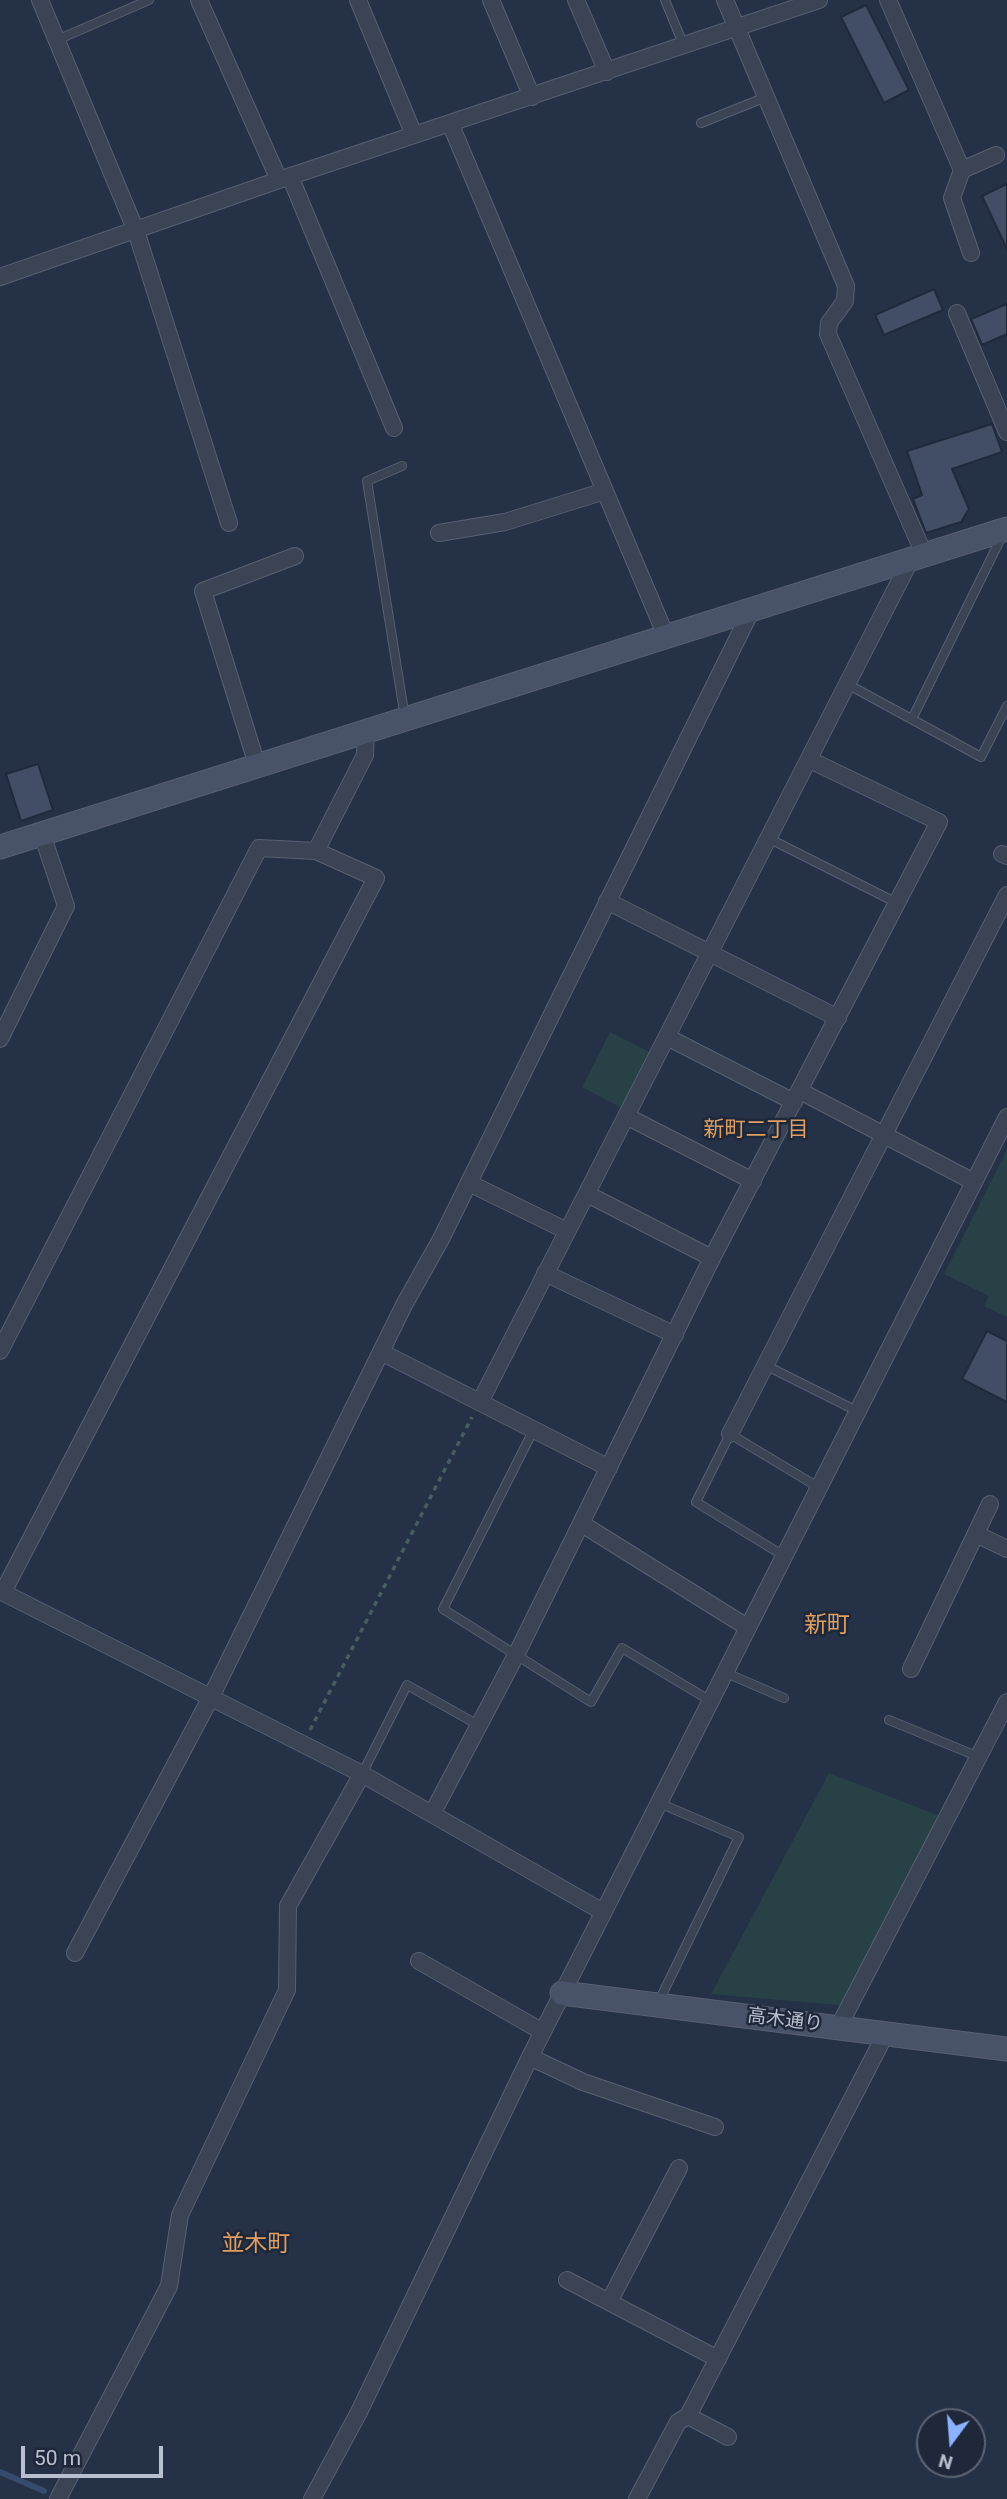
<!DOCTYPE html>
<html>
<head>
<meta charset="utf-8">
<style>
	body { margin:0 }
	#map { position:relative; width:1007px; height:2499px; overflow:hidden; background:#253146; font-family:Roboto,sans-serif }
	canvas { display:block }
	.north { position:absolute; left:916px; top:2408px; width:70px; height:70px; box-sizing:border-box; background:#1e283a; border:2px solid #5c6475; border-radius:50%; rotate:196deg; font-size:19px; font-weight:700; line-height:28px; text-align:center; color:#b8bfce }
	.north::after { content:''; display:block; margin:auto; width:24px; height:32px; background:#8cb2ff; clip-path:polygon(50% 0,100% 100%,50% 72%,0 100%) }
	.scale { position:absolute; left:21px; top:2446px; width:142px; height:32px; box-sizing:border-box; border:4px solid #b8bfce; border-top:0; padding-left:9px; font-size:21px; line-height:24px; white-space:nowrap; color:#b8bfce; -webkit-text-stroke:5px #1e283a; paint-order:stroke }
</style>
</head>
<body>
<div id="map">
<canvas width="1007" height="2499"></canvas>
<div class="north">N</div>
<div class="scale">50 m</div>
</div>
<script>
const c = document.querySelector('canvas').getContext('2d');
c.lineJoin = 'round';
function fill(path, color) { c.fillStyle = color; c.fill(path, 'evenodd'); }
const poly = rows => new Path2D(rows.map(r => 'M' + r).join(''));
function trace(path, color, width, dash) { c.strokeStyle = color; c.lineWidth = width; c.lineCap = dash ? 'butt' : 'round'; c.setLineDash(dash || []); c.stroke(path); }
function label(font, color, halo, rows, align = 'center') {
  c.font = font + ' Roboto,"Noto Sans JP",sans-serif'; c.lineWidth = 5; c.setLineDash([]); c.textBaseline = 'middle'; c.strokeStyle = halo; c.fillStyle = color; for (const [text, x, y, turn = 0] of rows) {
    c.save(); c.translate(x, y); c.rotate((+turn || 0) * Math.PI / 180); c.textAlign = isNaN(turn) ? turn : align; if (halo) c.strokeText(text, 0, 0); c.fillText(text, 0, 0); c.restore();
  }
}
const green = poly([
	[610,1032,656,1055,627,1111,582,1087],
	[1007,1150,1007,1317,984,1306,989,1296,944,1274],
	[829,1773,940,1816,850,2006,711,1994]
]);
const stream = poly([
	[0,2472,44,2491]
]);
const building = poly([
	[866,5,909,90,884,103,841,17,866,5],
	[1007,184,1007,249,982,196,1007,184],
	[934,289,943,310,884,335,875,315,934,289],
	[1007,304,1007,334,982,345,971,319,1007,304],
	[992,424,1002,452,952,469,969,509,961,522,926,533,913,499,922,495,907,451,992,424],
	[38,764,53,810,21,821,6,774,38,764],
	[987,1331,1007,1341,1007,1402,962,1379,987,1331]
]);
const path = poly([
	[310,1730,472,1417]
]);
const lane = poly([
	[665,0,684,46],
	[57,40,149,0],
	[701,123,766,97],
	[402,466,367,481,405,718],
	[849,685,981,757,1007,706],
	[912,719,1002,536],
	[770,839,897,903],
	[767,1366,857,1411],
	[534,1429,443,1609,591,1702,622,1648,709,1700],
	[784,1556,696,1502,730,1434,818,1487],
	[724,1672,784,1698],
	[889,1720,979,1757],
	[362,1774,407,1685,480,1726],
	[658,2003,739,1837,659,1803]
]);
const street = poly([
	[40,0,136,231,229,523],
	[199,0,279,180],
	[358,0,414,135],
	[491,0,532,97],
	[576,0,607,72],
	[725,0,846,286,845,301,829,323,828,334,924,554],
	[888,0,962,170,952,198,971,253],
	[450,123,666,636],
	[962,170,996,155],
	[290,176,394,428],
	[0,277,279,180,819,0],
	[957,313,1007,432],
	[439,533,505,522,605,491],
	[257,765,203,591,295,556],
	[1002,854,1007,856],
	[607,901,838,1018],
	[669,1038,794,1102],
	[0,1039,66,906,42,834],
	[800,1091,974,1182],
	[628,1117,753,1181],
	[469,1183,567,1231],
	[587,1194,712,1258],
	[545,1273,675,1335],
	[0,1351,259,848,316,851],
	[381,1352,609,1468],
	[480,1402,911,559],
	[730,1434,1007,895],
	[582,1524,747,1627],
	[976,1534,1007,1549],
	[0,1591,362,1774,603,1912],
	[3,1592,376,878,316,851,365,755,366,730],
	[911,1669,990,1504],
	[432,1814,516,1655,712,1258,939,822,810,760],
	[75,1953,211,1697,404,1305,441,1239,752,609],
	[419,1961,543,2032],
	[838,2028,1007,1702],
	[530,2057,583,2082,715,2127],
	[567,2280,718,2359],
	[609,2302,679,2168],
	[688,2416,728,2437],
	[58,2499,169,2286,180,2215,287,1990,288,1906,362,1774],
	[312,2499,359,2412,530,2057,1007,1117],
	[637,2499,678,2422,688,2416,886,2033]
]);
const secondary = poly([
	[0,847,1007,529],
	[562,1993,1007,2049]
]);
const streetNames = [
	["高木通り",785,2021,7]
];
const neighbourhoodNames = [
	["新町二丁目",756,1131]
];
const quarterNames = [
	["新町",827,1626],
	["並木町",256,2245]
];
fill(green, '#274147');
trace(stream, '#374b6e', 6);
fill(building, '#424e66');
trace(building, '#202a3c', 2);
trace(lane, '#586172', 10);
trace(street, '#586172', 18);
trace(secondary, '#586172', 25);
trace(path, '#465e62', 3.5, [5, 5]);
trace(lane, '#3a4455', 8);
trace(street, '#3a4455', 16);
trace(secondary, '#485268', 23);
label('19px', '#b8bfce', '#1e283a', streetNames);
label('21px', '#df9f62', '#1e283a', neighbourhoodNames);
label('23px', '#df9f62', '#1e283a', quarterNames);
</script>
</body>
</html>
